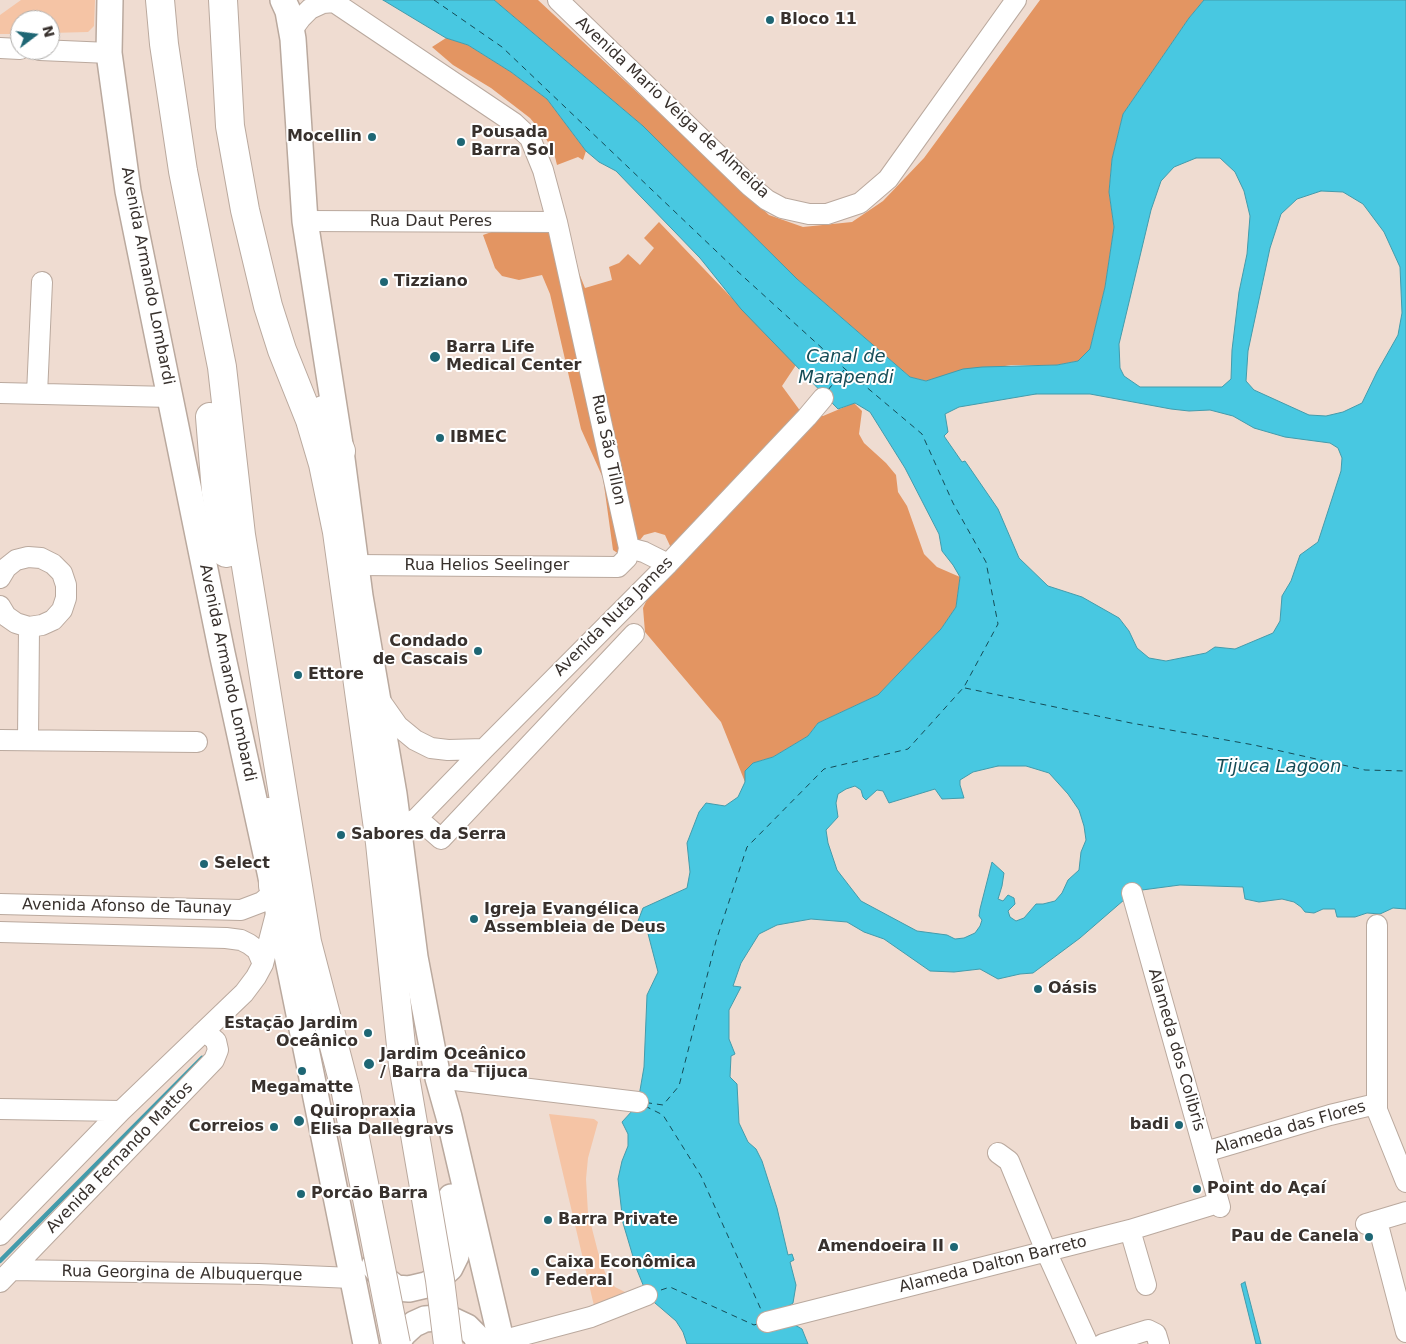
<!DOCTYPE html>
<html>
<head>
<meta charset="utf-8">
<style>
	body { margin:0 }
	#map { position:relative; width:1406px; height:1344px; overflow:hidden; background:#efdcd1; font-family:"DejaVu Sans",sans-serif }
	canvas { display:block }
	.north { position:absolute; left:10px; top:10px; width:50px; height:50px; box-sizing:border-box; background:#fff; border:1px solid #afadab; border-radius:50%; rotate:75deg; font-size:14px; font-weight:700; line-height:20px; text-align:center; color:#38312d }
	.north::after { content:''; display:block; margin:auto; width:18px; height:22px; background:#1e6674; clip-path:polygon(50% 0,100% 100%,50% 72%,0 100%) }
</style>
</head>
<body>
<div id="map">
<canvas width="1406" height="1344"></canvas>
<div class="north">N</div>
</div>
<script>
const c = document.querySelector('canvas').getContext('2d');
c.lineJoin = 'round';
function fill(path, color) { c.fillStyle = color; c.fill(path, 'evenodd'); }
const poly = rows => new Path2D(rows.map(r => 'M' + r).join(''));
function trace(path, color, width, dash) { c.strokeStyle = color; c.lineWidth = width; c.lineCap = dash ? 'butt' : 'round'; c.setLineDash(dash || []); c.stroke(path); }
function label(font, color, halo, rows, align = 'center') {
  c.font = font + ' "DejaVu Sans",sans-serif'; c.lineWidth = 4; c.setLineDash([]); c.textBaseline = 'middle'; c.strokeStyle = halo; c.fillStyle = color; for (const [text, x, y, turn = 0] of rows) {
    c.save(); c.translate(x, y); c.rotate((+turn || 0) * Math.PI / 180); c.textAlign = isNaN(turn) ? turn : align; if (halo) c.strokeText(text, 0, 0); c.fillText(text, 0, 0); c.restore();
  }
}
const green = poly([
	[21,0,95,0,94,26,88,32,50,33,50,20,20,20,20,34,0,34,0,15],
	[549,1114,594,1119,598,1122,588,1158,586,1179,588,1213,598,1252,607,1278,615,1287,627,1293,595,1310]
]);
const forest = poly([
	[494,0,538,0,769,215,803,227,852,222,883,201,924,158,1040,0,1204,0,1189,18,1123,114,1112,159,1109,192,1114,227,1105,287,1090,349,1078,361,1057,365,1011,365,945,376,926,381,910,377,797,279,643,126],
	[446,38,468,45,511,72,547,99,586,151,583,160,578,157,557,165,554,153,544,135,530,118,491,88,453,65,432,47],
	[659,222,796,365,782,386,801,412,823,416,854,403,862,411,859,434,864,443,886,463,896,475,898,492,907,506,924,554,937,567,960,577,956,607,941,629,878,695,818,723,808,736,773,757,753,763,745,771,745,782,721,722,645,632,643,608,671,548,665,535,655,532,644,535,628,555,619,554,613,550,603,478,581,429,550,294,542,275,519,280,502,276,495,268,483,235,500,229,547,232,571,241,579,273,585,288,612,280,609,267,619,263,628,254,640,265,654,248,644,238]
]);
const water = poly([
	[383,0,494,0,643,126,797,279,910,377,926,381,963,369,982,367,1057,365,1078,361,1090,349,1105,287,1114,227,1109,192,1112,159,1123,114,1189,18,1204,0,1406,0,1406,909,1393,908,1380,914,1367,913,1355,917,1337,917,1335,909,1323,909,1314,913,1305,912,1301,907,1294,902,1282,899,1259,902,1245,899,1243,887,1180,885,1142,890,1132,893,1080,938,1033,973,1020,974,998,979,980,969,954,972,930,971,884,939,864,932,847,922,811,919,777,925,759,934,741,963,733,986,741,987,729,1010,729,1039,735,1054,731,1056,730,1077,737,1084,739,1123,748,1142,756,1149,762,1161,777,1208,788,1255,792,1254,794,1260,790,1262,796,1285,793,1303,787,1307,788,1321,802,1329,808,1344,687,1344,683,1332,676,1321,648,1297,637,1270,623,1223,618,1179,622,1161,628,1146,628,1134,622,1122,633,1110,638,1102,644,1067,647,995,658,972,646,926,638,921,643,908,687,888,690,872,687,843,699,812,706,803,725,806,738,797,745,782,745,771,753,763,773,757,808,736,818,723,878,695,941,629,956,607,960,577,953,565,942,551,939,534,905,468,870,412,855,403,838,409,836,407,741,309,700,258,616,171,599,162,586,151,547,99,511,72,468,45,446,38,383,0],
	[1196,158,1220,158,1235,172,1244,191,1250,216,1247,254,1239,292,1232,350,1231,379,1222,387,1140,387,1124,376,1120,368,1119,344,1151,210,1161,181,1174,167,1196,158],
	[1321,191,1343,192,1363,204,1384,232,1400,267,1402,313,1398,335,1377,372,1362,403,1343,412,1326,416,1309,415,1254,390,1246,381,1248,351,1270,248,1281,214,1297,199,1321,191],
	[1036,394,1090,394,1171,409,1189,411,1210,410,1233,416,1254,428,1285,437,1330,443,1338,448,1342,458,1341,471,1318,542,1300,555,1291,581,1282,596,1280,621,1273,633,1235,649,1215,647,1206,653,1166,661,1149,658,1137,648,1129,631,1119,618,1082,597,1048,586,1019,558,998,509,965,461,962,462,944,436,948,432,945,414,959,407,1036,394],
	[998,766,1026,766,1049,773,1068,794,1079,810,1084,826,1086,840,1081,852,1079,870,1068,880,1062,893,1055,901,1043,904,1036,904,1024,918,1016,921,1010,917,1008,911,1015,904,1014,898,1008,895,1003,901,998,899,1002,886,1004,873,992,862,980,909,979,916,982,920,980,926,975,933,964,938,955,939,947,935,917,931,861,901,837,870,828,843,826,830,838,817,836,803,838,794,846,789,855,786,861,790,863,797,866,800,877,790,883,791,889,803,935,789,942,799,964,798,960,785,960,780,973,772,998,766],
	[1245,1282,1261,1344,1256,1344,1241,1284,1245,1282]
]);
const stream = poly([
	[0,1261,202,1058]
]);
const ferry = poly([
	[434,0,502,47,736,270,845,369,922,434,953,503,986,562,998,624,964,687,908,749,824,769,747,847,716,941,679,1086,663,1105,649,1103],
	[828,390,844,370],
	[965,688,1131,723,1254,745,1365,770,1406,771],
	[645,1106,663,1115,701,1176,763,1314],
	[661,1290,670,1287,754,1325,757,1324]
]);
const minor = poly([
	[331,0,514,123,530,138,543,170,557,222,629,548,627,558,618,567,355,565],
	[558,0,750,186,767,200,782,208,809,214,827,214,860,203,888,179,1016,0],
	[292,30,301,18,310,9,323,3,334,2],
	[0,48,20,49],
	[40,50,109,53],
	[305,221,557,222],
	[0,393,171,397],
	[37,394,42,282],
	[629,548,644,552,668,564],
	[0,578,6,568,16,560,28,557,41,558,53,564,62,573,66,585,66,598,62,610,53,620,42,625,29,627,16,623,6,616,0,606],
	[379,699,398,726,415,740,431,748,448,750,484,749],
	[0,740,197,742],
	[28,740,29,627],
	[417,818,441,839,634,634],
	[399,829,417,818,484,749,668,564,807,417,823,398],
	[1132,893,1220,1207],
	[0,904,241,910,262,902,269,896,273,886],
	[1377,925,1377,1110,1406,1182],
	[0,932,226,938,241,940,249,944,257,950,263,964],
	[438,1078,638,1102],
	[0,1109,121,1111],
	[1205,1152,1330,1115,1376,1104],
	[998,1153,1009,1161,1046,1251,1088,1344],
	[1377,1221,1406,1332],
	[1366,1224,1406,1212],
	[1130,1230,1146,1285],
	[0,1235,121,1111,244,993,256,977,263,964,277,910],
	[12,1270,259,1274,352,1278],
	[0,1282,214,1060,218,1050,216,1041,209,1035,202,1033],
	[767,1322,1130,1230,1218,1203],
	[501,1341,591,1317,647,1295],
	[1103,1344,1148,1330,1156,1334,1159,1344]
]);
const major = poly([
	[110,0,109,53,128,191,222,653,273,886,366,1344],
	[283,0,288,11,293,39,305,221,341,451,360,596,394,794,415,957,438,1078,449,1117,502,1344],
	[374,1266,383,1278,396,1288,409,1289,426,1285,439,1278,450,1268,456,1256,459,1240,451,1197],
	[397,1344,403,1334,414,1324,425,1319,438,1318,450,1319,467,1327,475,1335,480,1344]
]);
const highway = poly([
	[160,0,164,44,183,171,222,367,241,535,307,942,345,1088],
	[223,0,230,126,245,210,268,306,282,350,310,420,323,464,337,532,380,843,403,1065],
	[323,410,341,451],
	[210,417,216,492,226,553],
	[269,812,272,840,273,886]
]);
const highwayBridge = poly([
	[403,1065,440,1280,448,1344],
	[345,1088,396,1344]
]);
const markers = [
	[770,20,5,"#1e6674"],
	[372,137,5,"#1e6674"],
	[461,142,5,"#1e6674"],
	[384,282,5,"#1e6674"],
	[435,357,6,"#1e6674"],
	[440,438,5,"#1e6674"],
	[478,651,5,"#1e6674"],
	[298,675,5,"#1e6674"],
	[341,835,5,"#1e6674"],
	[204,864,5,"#1e6674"],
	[474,919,5,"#1e6674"],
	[1038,989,5,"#1e6674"],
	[368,1033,5,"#1e6674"],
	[369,1064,6,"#1e6674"],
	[302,1071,5,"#1e6674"],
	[299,1121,6,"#1e6674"],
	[1179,1125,5,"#1e6674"],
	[274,1127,5,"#1e6674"],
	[1197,1189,5,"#1e6674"],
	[301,1194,5,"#1e6674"],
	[548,1220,5,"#1e6674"],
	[1369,1237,5,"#1e6674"],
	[954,1247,5,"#1e6674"],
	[535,1272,5,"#1e6674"]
];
const poiNames = [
	["Bloco 11",780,20],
	["Pousada",471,133],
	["Barra Sol",471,151],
	["Mocellin",362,137,"right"],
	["Tizziano",394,282],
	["Barra Life",446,348],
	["Medical Center",446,366],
	["IBMEC",450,438],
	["Condado",468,642,"right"],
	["de Cascais",468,660,"right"],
	["Ettore",308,675],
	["Sabores da Serra",351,835],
	["Select",214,864],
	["Igreja Evangélica",484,910],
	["Assembleia de Deus",484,928],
	["Oásis",1048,989],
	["Estação Jardim",358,1024,"right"],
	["Oceânico",358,1042,"right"],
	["Jardim Oceânico",380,1055],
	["/ Barra da Tijuca",380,1073],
	["Megamatte",302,1088,"center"],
	["Quiropraxia",310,1112],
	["Elisa Dallegravs",310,1130],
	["badi",1169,1125,"right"],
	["Correios",264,1127,"right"],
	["Point do Açaí",1207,1189],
	["Porcão Barra",311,1194],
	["Barra Private",558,1220],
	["Pau de Canela",1359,1237,"right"],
	["Amendoeira II",944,1247,"right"],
	["Caixa Econômica",545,1263],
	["Federal",545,1281]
];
const streetNames = [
	["Avenida Mario Veiga de Almeida",672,108,43],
	["Rua Daut Peres",431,222],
	["Avenida Armando Lombardi",147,276,79],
	["Rua São Tillon",608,450,78],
	["Rua Helios Seelinger",487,566],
	["Avenida Nuta James",614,617,-45],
	["Avenida Armando Lombardi",227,673,78],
	["Avenida Afonso de Taunay",127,907,1],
	["Alameda dos Colibris",1176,1050,74],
	["Alameda das Flores",1290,1128,-16],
	["Avenida Fernando Mattos",120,1158,-46],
	["Alameda Dalton Barreto",993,1265,-14],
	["Rua Georgina de Albuquerque",182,1274,1]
];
const waterNames = [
	["Canal de",846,357],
	["Marapendi",846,378],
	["Tijuca Lagoon",1279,767]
];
fill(green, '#f5c4a5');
fill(forest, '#e39562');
fill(water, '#48c8e1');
trace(water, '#439bab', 1);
trace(stream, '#439bab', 4.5);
trace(ferry, '#154c57', 1, [6, 5]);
trace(minor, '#baa99e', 22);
trace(major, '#baa99e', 28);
trace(highway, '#baa99e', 30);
trace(minor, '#fff', 20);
trace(major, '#fff', 25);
trace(highway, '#fff', 28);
trace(highwayBridge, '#baa99e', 30, []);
trace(highwayBridge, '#fff', 28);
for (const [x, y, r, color] of markers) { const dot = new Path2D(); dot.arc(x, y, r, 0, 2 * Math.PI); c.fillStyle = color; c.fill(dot); trace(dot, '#fff', 2); }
label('bold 16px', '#38312d', '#fff', poiNames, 'left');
label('16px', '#38312d', '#fff', streetNames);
label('italic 18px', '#154c57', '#fff', waterNames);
</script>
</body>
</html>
